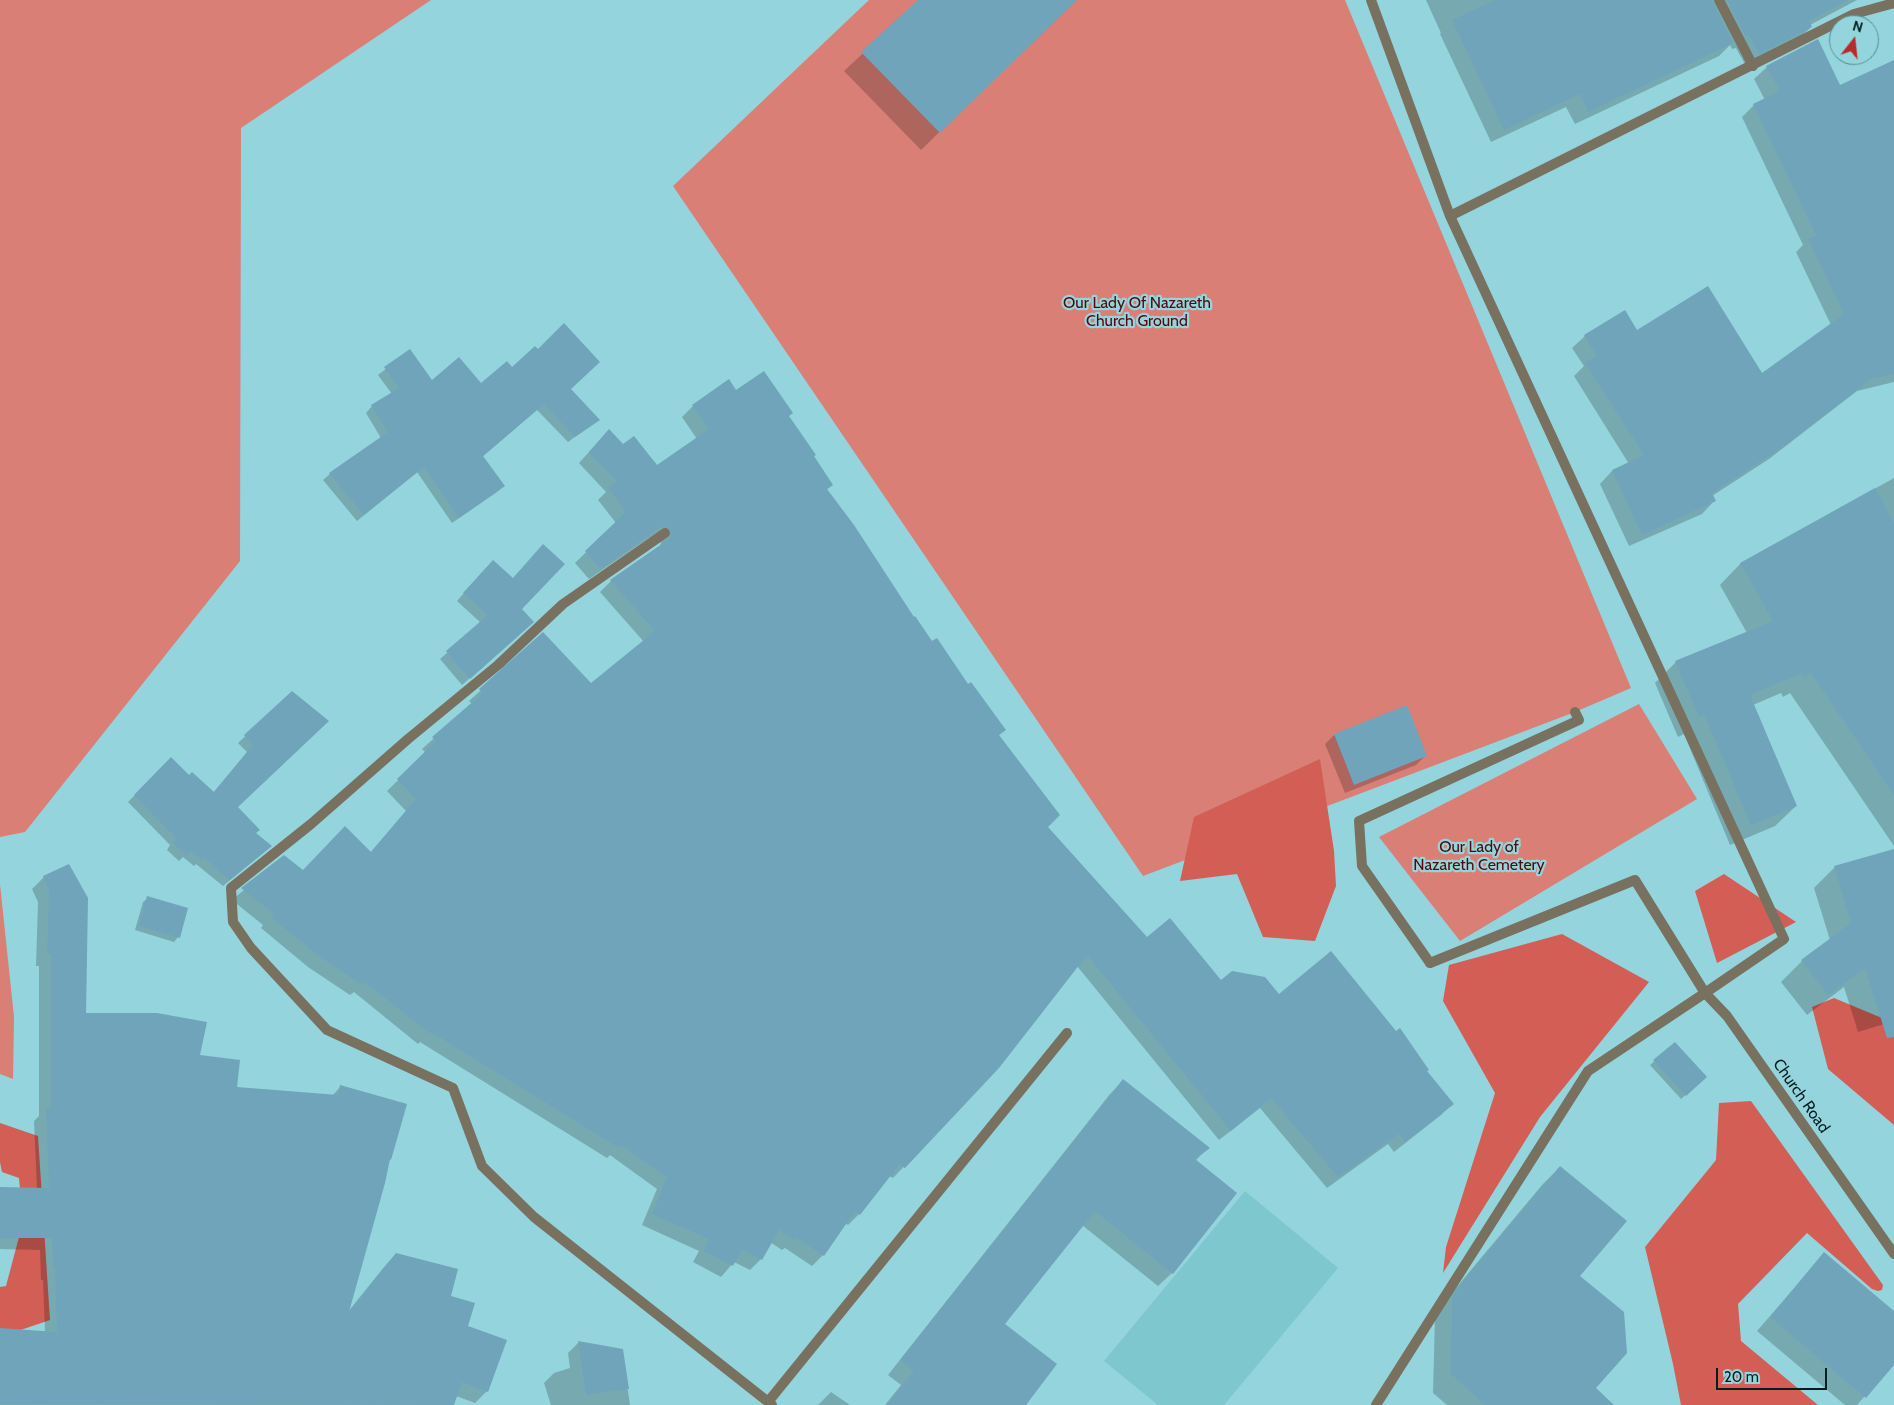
<!DOCTYPE html>
<html>
<head>
<meta charset="utf-8">
<style>
	body { margin:0 }
	#map { position:relative; width:1894px; height:1405px; overflow:hidden; background:#94d4dc; font-family:Cabin,sans-serif }
	canvas { display:block }
	.north { position:absolute; left:1829px; top:15px; width:50px; height:50px; box-sizing:border-box; background:#94d4dc; border:1px solid #5a8b91; border-radius:50%; rotate:16deg; font-size:14px; font-weight:700; line-height:20px; text-align:center; color:#031e21 }
	.north::after { content:''; display:block; margin:auto; width:18px; height:22px; background:#b92a2a; clip-path:polygon(50% 0,100% 100%,50% 72%,0 100%) }
	.scale { position:absolute; left:1716px; top:1368px; width:111px; height:22px; box-sizing:border-box; border:2px solid #031e21; border-top:0; padding-left:6px; font-size:15px; line-height:18px; white-space:nowrap; color:#031e21; -webkit-text-stroke:4px #94d4dc; paint-order:stroke }
</style>
</head>
<body>
<div id="map">
<canvas width="1894" height="1405"></canvas>
<div class="north">N</div>
<div class="scale">20 m</div>
</div>
<script>
const c = document.querySelector('canvas').getContext('2d');
c.lineJoin = 'round';
function fill(path, color) { c.fillStyle = color; c.fill(path, 'evenodd'); }
const poly = rows => new Path2D(rows.map(r => 'M' + r).join(''));
function trace(path, color, width, dash) { c.strokeStyle = color; c.lineWidth = width; c.lineCap = dash ? 'butt' : 'round'; c.setLineDash(dash || []); c.stroke(path); }
function label(font, color, halo, rows, align = 'center') {
  c.font = font + ' Cabin,sans-serif'; c.lineWidth = 4.5; c.setLineDash([]); c.textBaseline = 'middle'; c.strokeStyle = halo; c.fillStyle = color; for (const [text, x, y, turn = 0] of rows) {
    c.save(); c.translate(x, y); c.rotate((+turn || 0) * Math.PI / 180); c.textAlign = isNaN(turn) ? turn : align; if (halo) c.strokeText(text, 0, 0); c.fillText(text, 0, 0); c.restore();
  }
}
const built = poly([
	[1245,1191,1338,1268,1224,1405,1158,1405,1104,1361]
]);
const green = poly([
	[0,0,431,0,241,128,240,561,25,832,0,837],
	[869,0,1345,0,1631,688,1575,712,1143,876,673,186],
	[1639,704,1697,799,1460,941,1379,837],
	[0,884,14,1017,13,1079,0,1074]
]);
const forest = poly([
	[1320,759,1334,851,1336,886,1315,941,1263,937,1237,874,1180,881,1194,817],
	[1724,874,1796,922,1717,963,1695,891],
	[1562,934,1649,982,1540,1117,1443,1273,1446,1247,1495,1093,1443,1001,1449,965],
	[1834,998,1894,1023,1894,1125,1828,1069,1812,1007],
	[1751,1101,1883,1285,1882,1290,1878,1291,1872,1289,1807,1233,1738,1304,1741,1341,1818,1405,1681,1405,1673,1364,1645,1247,1716,1160,1719,1103],
	[0,1123,38,1136,50,1320,0,1337,0,1287,6,1286,23,1222,19,1178,2,1172,0,1162]
]);
const shadow = poly([
	[920,0,1075,0,921,150,844,71],
	[1426,0,1857,0,1810,25,1811,27,1798,40,1746,66,1736,48,1732,49,1730,45,1719,56,1575,124,1566,107,1491,142,1440,34,1441,33],
	[1894,61,1894,382,1857,391,1769,459,1712,496,1714,501,1702,514,1629,546,1600,484,1612,471,1629,464,1574,376,1584,366,1572,348,1585,336,1637,332,1762,375,1831,325,1796,252,1803,245,1742,117,1754,105,1765,100,1754,79,1767,67,1839,86],
	[409,351,431,382,481,385,512,369,570,389,598,420,568,442,537,410,482,457,503,486,497,492,452,523,417,472,357,521,323,480,330,474,381,438,366,413,372,406,392,394,378,375],
	[728,381,736,391,788,417,832,485,826,490,914,619,1004,730,998,736,1047,827,1146,939,1221,982,1279,995,1426,1071,1452,1104,1441,1115,1394,1152,1388,1144,1327,1188,1260,1108,1219,1140,1077,966,998,1067,893,1178,889,1176,859,1214,848,1225,845,1223,823,1255,812,1266,785,1248,782,1250,770,1242,761,1259,750,1270,734,1262,721,1277,693,1262,699,1251,642,1225,657,1189,610,1155,607,1158,420,1042,418,1044,354,992,350,995,308,967,261,928,263,925,232,900,284,856,303,871,370,853,406,811,387,791,426,753,422,749,472,704,469,701,543,634,591,685,644,642,600,592,611,581,660,546,661,543,656,537,649,538,589,579,575,563,616,523,598,500,606,492,579,463,598,442,622,446,657,467,697,439,682,417,693,406],
	[1894,478,1894,846,1790,693,1783,697,1781,693,1753,705,1796,806,1775,826,1730,845,1684,734,1678,737,1655,683,1676,662,1747,633,1720,585,1740,564],
	[486,568,521,609,525,629,462,685,440,659,481,623,457,601],
	[292,692,236,807,254,834,271,846,223,886,196,864,194,866,183,857,179,861,167,850,170,845,128,802,171,759,189,777,213,793,247,752,238,743],
	[1334,735,1425,756,1416,765,1345,793,1325,744],
	[1894,850,1894,1021,1858,1032,1844,987,1807,1015,1781,982,1802,961,1830,940,1814,888,1835,867],
	[69,866,85,1014,199,1056,235,1089,332,1096,341,1086,406,1104,390,1160,388,1162,347,1313,384,1267,396,1254,449,1297,466,1327,487,1391,475,1403,456,1396,452,1405,0,1405,0,1344,45,1332,43,1280,41,1280,40,1250,0,1249,0,1188,37,1189,34,1121,39,1116,39,966,36,966,38,902,32,889,44,877],
	[148,898,178,937,174,942,135,930,143,902],
	[1675,1043,1706,1076,1681,1099,1650,1065],
	[1123,1081,1208,1148,1195,1161,1172,1273,1158,1286,1082,1225,1004,1324,1024,1405,885,1405,901,1385,888,1375,1110,1094],
	[1560,1167,1579,1276,1594,1389,1612,1405,1447,1405,1433,1393,1435,1316,1445,1301,1542,1185],
	[1824,1254,1894,1313,1894,1363,1857,1405,1845,1405,1757,1331],
	[578,1343,622,1350,630,1405,551,1405,544,1383,554,1373,570,1368,568,1353],
	[831,1392,850,1405,818,1405]
]);
const building = poly([
	[918,0,1077,0,940,133,861,52],
	[1495,0,1712,0,1733,43,1588,112,1580,94,1504,130,1452,20],
	[1727,0,1848,0,1809,21,1812,27,1759,54,1749,35,1746,37],
	[1818,39,1840,85,1894,60,1894,374,1871,379,1783,447,1712,493,1716,501,1642,535,1612,470,1644,455,1585,363,1597,356,1584,335,1625,310,1637,330,1708,286,1762,373,1844,314,1808,239,1816,235,1753,104,1780,91,1766,66],
	[564,323,600,362,571,389,600,420,575,437,544,404,483,456,505,486,459,518,424,467,364,515,329,473,388,432,371,405,399,388,384,367,410,349,432,380,459,357,481,383,507,361,512,367,535,346,538,349],
	[764,371,793,413,789,416,816,455,814,456,833,485,827,489,854,525,914,617,915,616,932,641,937,638,968,684,971,682,1006,730,999,735,1060,815,1048,827,1147,937,1170,918,1221,980,1232,971,1265,977,1279,994,1331,951,1396,1031,1400,1028,1429,1070,1427,1071,1454,1104,1405,1142,1399,1134,1338,1177,1271,1098,1231,1131,1087,955,999,1068,905,1168,899,1165,860,1215,855,1211,824,1256,796,1237,794,1240,779,1230,762,1260,742,1249,733,1266,704,1251,709,1239,652,1214,667,1177,621,1145,619,1148,431,1032,430,1034,365,982,362,985,319,956,271,917,273,913,241,888,284,855,303,870,345,826,371,852,416,799,397,779,436,741,432,737,483,693,479,689,543,632,591,683,655,631,610,580,669,539,672,532,667,527,661,527,601,569,585,551,626,512,608,488,617,481,589,452,609,429,623,444,634,436,657,465,709,429,692,405,729,379,736,390],
	[1875,488,1894,523,1894,795,1811,673,1804,677,1802,673,1750,695,1797,806,1751,825,1704,714,1699,717,1675,661,1773,621,1740,563],
	[543,544,565,564,522,609,534,622,470,679,446,651,488,615,463,593,493,560,513,578],
	[292,691,329,721,238,807,260,830,256,833,272,846,230,880,203,857,202,860,191,851,187,856,173,843,176,838,134,795,171,757,189,775,192,772,214,792,253,745,244,735],
	[1407,705,1427,756,1354,785,1334,734],
	[1894,849,1894,1037,1887,1038,1865,968,1828,995,1801,960,1851,923,1834,866],
	[69,864,88,898,86,1013,157,1013,207,1022,200,1055,240,1060,237,1087,338,1095,340,1085,407,1104,391,1160,390,1159,385,1183,349,1312,396,1253,458,1269,451,1296,475,1303,468,1326,507,1340,488,1392,462,1382,454,1405,0,1404,0,1328,57,1332,55,1268,53,1268,52,1238,0,1238,0,1187,49,1188,46,1108,51,1107,51,954,47,954,49,890,43,876],
	[147,896,188,908,180,938,139,926],
	[1675,1042,1707,1077,1686,1096,1653,1060],
	[1123,1079,1210,1148,1195,1159,1237,1193,1173,1274,1095,1211,1005,1324,1057,1364,1026,1405,887,1405,914,1371,900,1360],
	[1560,1166,1627,1221,1580,1276,1624,1312,1627,1353,1596,1388,1614,1405,1485,1405,1451,1374,1452,1297,1463,1281],
	[1824,1252,1894,1311,1894,1365,1866,1398,1770,1317],
	[578,1341,623,1349,629,1389,586,1395]
]);
const pedestrian = poly([
	[1430,963,1362,866,1359,821,1579,720,1575,712]
]);
const minor = poly([
	[1371,0,1450,216,1784,939,1705,993,1727,1016,1894,1254],
	[1719,0,1753,66],
	[1450,216,1854,14,1894,3],
	[665,533,563,604,498,665,408,739,311,824,231,888,233,922,251,948,327,1030,453,1088,482,1166,534,1217,772,1405],
	[768,1402,1067,1033],
	[1376,1405,1588,1071,1705,993,1635,880,1430,963]
]);
const parkNames = [
	["Our Lady Of Nazareth",1137,303],
	["Church Ground",1137,321],
	["Our Lady of",1479,847],
	["Nazareth Cemetery",1479,865]
];
const streetNames = [
	["Church Road",1801,1096,55]
];
fill(built, '#7ec7cf');
fill(green, '#d97f76');
fill(forest, '#d35e56');
fill(shadow, '#0003');
fill(building, '#6fa4bb');
trace(pedestrian, '#79715f', 10);
trace(minor, '#79715f', 10);
label('16px', '#55080a', '#94d4dc', parkNames);
label('16px', '#031e21', '#94d4dc', streetNames);
</script>
</body>
</html>
